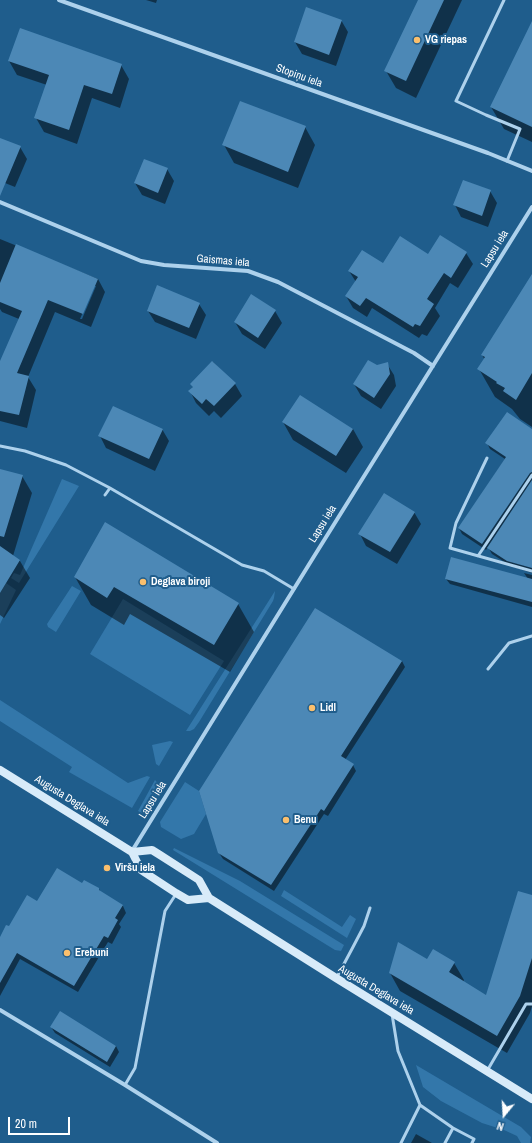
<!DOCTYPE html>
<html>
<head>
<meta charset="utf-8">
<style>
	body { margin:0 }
	#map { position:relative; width:532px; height:1143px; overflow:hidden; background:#1f5d8c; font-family:"Archivo Narrow",sans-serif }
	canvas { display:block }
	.north { position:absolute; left:484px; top:1095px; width:40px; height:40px; -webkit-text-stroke:3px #1f5d8c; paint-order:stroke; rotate:198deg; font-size:11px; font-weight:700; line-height:16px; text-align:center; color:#fff }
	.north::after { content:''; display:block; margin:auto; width:14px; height:18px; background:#fff; clip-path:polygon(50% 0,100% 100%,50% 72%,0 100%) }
	.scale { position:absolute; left:8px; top:1117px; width:62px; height:18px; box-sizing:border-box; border:2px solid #fff; border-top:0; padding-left:5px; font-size:12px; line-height:14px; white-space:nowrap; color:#fff; -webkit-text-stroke:3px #1f5d8c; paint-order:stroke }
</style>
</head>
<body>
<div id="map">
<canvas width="532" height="1143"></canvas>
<div class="north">N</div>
<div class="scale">20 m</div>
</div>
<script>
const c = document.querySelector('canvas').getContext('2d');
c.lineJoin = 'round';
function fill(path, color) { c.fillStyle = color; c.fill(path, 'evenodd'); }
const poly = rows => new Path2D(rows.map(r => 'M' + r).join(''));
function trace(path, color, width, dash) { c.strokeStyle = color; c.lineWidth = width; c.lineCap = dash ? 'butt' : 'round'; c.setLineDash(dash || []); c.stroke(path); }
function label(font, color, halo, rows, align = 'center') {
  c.font = font + ' "Archivo Narrow",sans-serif'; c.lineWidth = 4; c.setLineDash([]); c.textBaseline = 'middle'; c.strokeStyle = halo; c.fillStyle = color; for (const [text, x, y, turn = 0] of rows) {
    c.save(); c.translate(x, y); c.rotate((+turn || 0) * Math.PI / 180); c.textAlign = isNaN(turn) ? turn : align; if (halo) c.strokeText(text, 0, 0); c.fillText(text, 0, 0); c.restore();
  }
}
const green = poly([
	[62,479,79,486,19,583,11,578,14,573,20,575],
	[6,583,16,590,0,624,0,593],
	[72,586,81,591,56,632,48,627,47,624],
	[275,591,274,598,273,601,199,722,194,729,190,731,186,731],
	[123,599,224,661,190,715,90,654],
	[0,700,128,783,147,776,150,777,132,808,69,772,72,767,0,721],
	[170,741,173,742,159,766,156,764,152,745],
	[155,780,159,785,159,793,144,815,138,811],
	[185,782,199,791,206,814,194,834,181,839,161,827,160,822],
	[174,848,240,881,344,945,341,951,335,950,173,850],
	[284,890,342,927,350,915,356,919,347,938,281,896],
	[416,1065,521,1127,531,1137,530,1143,521,1143,517,1136,504,1130,482,1123,441,1101,423,1087]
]);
const shadow = poly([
	[146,0,157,0,156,3],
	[419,0,462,0,416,98,396,88,386,71],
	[341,20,348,32,336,66,302,54,295,42],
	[532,23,532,142,504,129,491,107],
	[9,61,121,65,129,79,120,108,92,98,77,144,44,132,36,118,47,85,17,75],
	[305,127,315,145,298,188,234,163,224,145],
	[0,139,20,147,27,159,15,187,0,181],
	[167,169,174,181,165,204,142,195,135,183],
	[490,191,497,203,488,227,461,217,455,205],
	[0,239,98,279,105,292,91,327,55,312,28,377,36,390,27,428,0,421,0,364,19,319,2,312,0,309],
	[94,286,96,286,82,319,80,319],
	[466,253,473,264,458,288,450,283,435,308,440,316,427,336,422,334,419,338,372,308,367,317,353,308,346,296,356,282,349,271,428,255],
	[532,276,532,427,520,419,512,409,495,397,479,369,485,360,482,355],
	[199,304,206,315,196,339,155,322,148,311],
	[275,311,282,323,265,349,242,334,235,322],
	[213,362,235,384,242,396,221,418,214,411,209,416,196,403,190,391],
	[387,364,394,375,396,386,381,409,361,396,354,384,377,366],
	[283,422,353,429,363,447,346,473,293,440],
	[162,429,169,441,155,471,106,448,100,436],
	[532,430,532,573,511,566,492,554,488,547,486,550,462,534,459,528,505,459,490,449,487,443],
	[0,470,22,476,32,493,13,556,20,561,30,578,4,618,0,615],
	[414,512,421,524,397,564,366,546,360,534],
	[524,573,532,575,532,607,450,584,446,579,528,579],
	[75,577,238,604,254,632,230,672,130,614,124,625,91,605],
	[402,661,405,667,345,760,353,765,356,771,328,816,324,814,274,891,223,859,219,853],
	[82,885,99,889,100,892,123,906,126,913,119,924,121,927,112,944,108,942,78,992,20,959,0,996,0,939,9,928,37,903],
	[532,896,532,1006,530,1013,507,1053,400,991,390,973,454,963,464,980,463,982,487,996],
	[51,1027,116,1046,119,1052,110,1067,55,1033],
	[416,1134,432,1143,411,1143]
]);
const building = poly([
	[418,0,444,0,406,81,384,71],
	[306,7,342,20,329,55,294,42],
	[532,21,532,127,490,107],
	[20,28,122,64,112,94,84,85,69,130,34,118,49,75,8,61],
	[240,101,306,126,288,172,222,145],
	[0,138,21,146,0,196],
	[144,159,168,168,158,193,134,183],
	[463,180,491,190,482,216,453,205],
	[440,235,467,252,451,278,444,273,427,299,434,304,420,326,415,324,413,327,366,298,360,306,345,296,358,277,348,271,362,250,383,263,400,236,428,254],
	[16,244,98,279,83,314,48,300,17,373,29,376,19,415,0,411,0,412,0,361,22,311,0,302,0,283],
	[532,274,532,373,516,400,503,391,505,388,496,383,497,382,477,369,485,357,481,355],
	[157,285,200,303,189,328,147,311],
	[251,294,276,310,258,338,234,322],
	[368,360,377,365,388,362,390,374,374,398,353,384],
	[212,361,236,383,214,406,206,399,202,404,188,391,193,387,190,384],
	[300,395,353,429,336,456,282,422],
	[113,406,163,429,149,459,98,436],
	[507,412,532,429,532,472,530,473,482,544,458,528,506,457,485,443],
	[0,469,23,475,4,537,0,536],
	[532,480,532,568,507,561,487,548],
	[384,493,415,512,390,552,358,534],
	[105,522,239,603,214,645,114,587,107,598,74,577],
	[0,546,20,560,0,593],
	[451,557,532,579,532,602,445,579],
	[315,608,402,661,341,756,354,764,324,811,321,809,271,885,218,853,199,791],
	[57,868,82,883,84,880,99,888,99,890,123,905,115,918,118,920,108,938,104,936,74,986,17,953,0,983,0,937,6,925,9,926,27,895,37,901],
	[518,891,532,895,532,958,520,996,497,1036,389,973,398,942,427,959,433,949,455,962,449,972,486,995],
	[60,1011,116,1046,107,1062,50,1027]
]);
const service = poly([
	[504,0,456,101,486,115,520,129,507,161],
	[0,446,25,451,66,465,110,488],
	[487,458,456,523,450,548,532,571],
	[105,495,110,488,242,565,264,571,294,589],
	[478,556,532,475],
	[488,669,509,643,532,636],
	[337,977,353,947,364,926,370,908],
	[392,1014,398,1051,420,1105,453,1128,474,1139,472,1143],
	[487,1071,526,1004,532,1004],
	[125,1085,135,1068,165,911,176,894],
	[401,1143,420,1105],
	[445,1143,453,1128]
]);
const minor = poly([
	[59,0,488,153,532,171],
	[0,202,141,261,164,265,248,271,278,282,414,353,433,366],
	[132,851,313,558,532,207],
	[0,1010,125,1085,217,1143]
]);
const secondary = poly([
	[0,770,132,852,141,870,176,893,188,900,209,898],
	[132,852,152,850,160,855,199,880,209,898,336,978,532,1099]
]);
const markers = [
	[417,40,4,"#fabf6d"],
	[143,582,4,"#fabf6d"],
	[312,708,4,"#fabf6d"],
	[286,820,4,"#fabf6d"],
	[107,868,4,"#fabf6d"],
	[67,953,4,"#fabf6d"]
];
const poiNames = [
	["VG riepas",425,40],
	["Deglava biroji",151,582],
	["Lidl",320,708],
	["Benu",294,820],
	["Viršu iela",115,868],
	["Erebuni",75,953]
];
const streetNames = [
	["Stopiņu iela",299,76,20],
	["Lapsu iela",495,249,-58],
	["Gaismas iela",223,261,5],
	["Lapsu iela",323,524,-58],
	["Lapsu iela",153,800,-58],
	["Augusta Deglava iela",72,801,32],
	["Augusta Deglava iela",376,990,31]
];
fill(green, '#37a');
fill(shadow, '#0007');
fill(building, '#4c88b6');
trace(service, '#add1ec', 3);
trace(minor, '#add1ec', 4);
trace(secondary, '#d8ebf9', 8);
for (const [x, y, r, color] of markers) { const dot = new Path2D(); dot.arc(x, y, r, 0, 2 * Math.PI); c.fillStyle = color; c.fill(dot); trace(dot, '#1f5d8c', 1.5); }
label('bold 11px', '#fff', '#1f5d8c', poiNames, 'left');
label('11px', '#fff', '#1f5d8c', streetNames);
</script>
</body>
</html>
